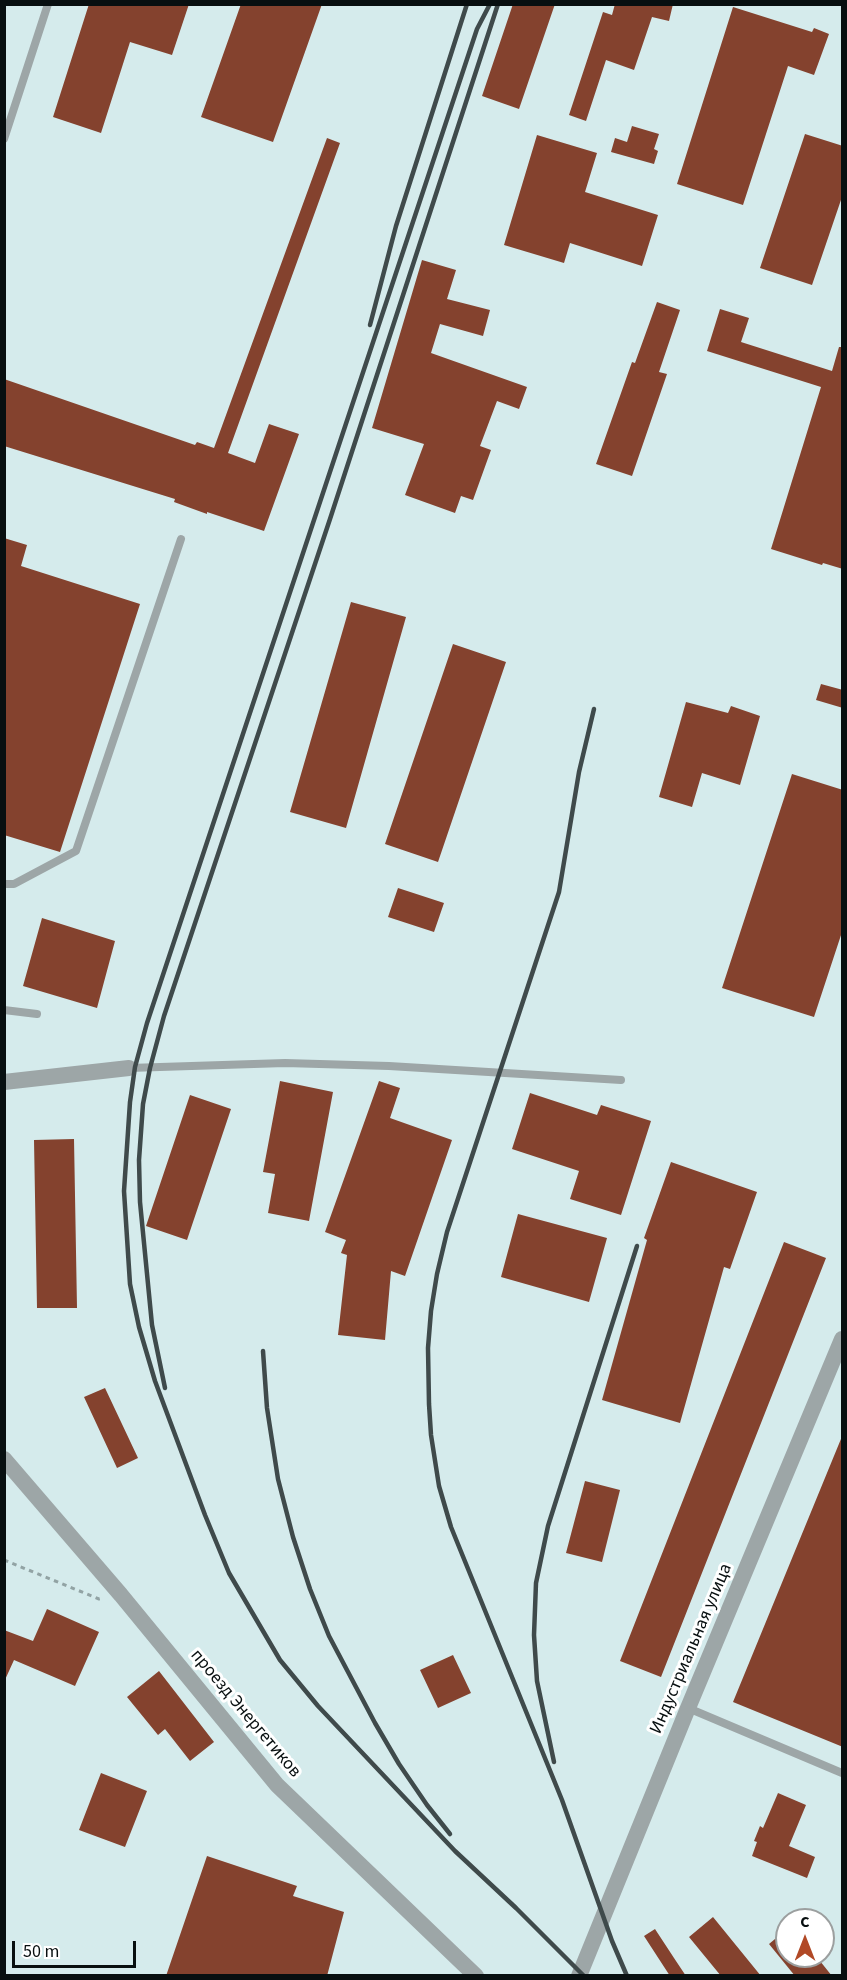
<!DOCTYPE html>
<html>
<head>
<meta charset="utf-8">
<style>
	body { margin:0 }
	#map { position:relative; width:847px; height:1980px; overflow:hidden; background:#d5ebec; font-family:"Source Sans 3",sans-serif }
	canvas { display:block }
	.frame { position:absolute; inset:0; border:6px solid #080f10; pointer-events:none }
	.north { position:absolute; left:775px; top:1908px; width:60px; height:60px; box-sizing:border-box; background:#fff; border:2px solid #9c9f9f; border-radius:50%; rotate:0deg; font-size:16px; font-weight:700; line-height:24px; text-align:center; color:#080f10 }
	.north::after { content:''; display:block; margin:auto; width:21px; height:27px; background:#b14926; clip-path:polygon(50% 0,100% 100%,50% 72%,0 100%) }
	.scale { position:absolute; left:12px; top:1941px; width:124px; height:27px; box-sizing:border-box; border:3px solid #080f10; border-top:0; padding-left:8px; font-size:18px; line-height:21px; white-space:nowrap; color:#080f10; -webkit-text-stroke:4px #fff; paint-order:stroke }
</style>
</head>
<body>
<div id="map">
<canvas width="847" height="1980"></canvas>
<div class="frame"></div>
<div class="north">С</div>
<div class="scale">50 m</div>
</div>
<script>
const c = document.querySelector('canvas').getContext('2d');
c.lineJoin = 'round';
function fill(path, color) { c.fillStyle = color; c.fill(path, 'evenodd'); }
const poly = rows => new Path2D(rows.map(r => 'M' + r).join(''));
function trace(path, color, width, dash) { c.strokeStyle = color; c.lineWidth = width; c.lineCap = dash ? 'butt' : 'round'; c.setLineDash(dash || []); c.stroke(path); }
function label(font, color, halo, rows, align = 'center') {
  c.font = font + ' "Source Sans 3",sans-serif'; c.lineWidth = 6; c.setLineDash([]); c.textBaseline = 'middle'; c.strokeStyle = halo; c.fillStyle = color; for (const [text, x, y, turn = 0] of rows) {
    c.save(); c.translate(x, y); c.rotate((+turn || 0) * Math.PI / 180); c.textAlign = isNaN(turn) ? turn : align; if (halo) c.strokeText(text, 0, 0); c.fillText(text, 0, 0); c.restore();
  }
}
const building = poly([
	[89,4,189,4,172,55,130,42,101,133,53,117],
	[241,4,322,4,273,142,201,117],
	[513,4,555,4,519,109,482,96],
	[615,4,673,4,669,21,652,17,634,70,606,60,586,121,569,115,603,12,612,15],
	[733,7,812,32,814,28,829,34,814,75,788,66,743,205,677,184],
	[632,126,659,134,654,149,658,151,654,164,611,152,615,138,627,142],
	[805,134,843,146,843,194,812,285,760,268],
	[537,135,597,153,585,192,658,215,642,266,570,243,564,263,504,245],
	[327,138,340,143,228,453,255,463,269,424,299,434,264,531,207,512,207,514,174,502,175,499,4,446,4,379,195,445,197,442,214,448],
	[422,260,456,270,447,299,490,310,483,336,440,324,431,353,527,387,519,409,497,401,480,446,491,450,473,500,461,496,455,513,405,495,424,444,372,428],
	[657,302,680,310,659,372,667,374,632,476,596,464,632,362,635,363],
	[720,309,749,318,741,342,832,371,839,347,843,347,843,569,823,563,822,565,771,549,821,387,707,351],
	[4,538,27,545,21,566,140,604,60,852,4,835],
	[351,602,406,617,346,828,290,812],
	[453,644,506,662,438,862,385,844],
	[821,684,843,690,843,708,816,700],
	[686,702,728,713,731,706,760,716,740,785,702,773,692,807,659,797],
	[792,774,843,790,843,929,814,1017,722,988],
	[398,888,444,903,434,932,388,917],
	[42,918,115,941,97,1008,23,986],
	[280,1081,333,1092,309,1221,268,1213,275,1174,263,1172],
	[379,1081,400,1088,390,1118,452,1140,405,1276,391,1271,385,1340,338,1335,347,1255,341,1253,346,1240,325,1232],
	[530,1093,597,1115,601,1105,651,1121,621,1215,570,1199,579,1171,512,1149],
	[190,1095,231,1109,187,1240,146,1226],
	[74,1139,77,1308,37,1308,34,1140],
	[671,1162,757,1192,730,1269,724,1267,680,1423,602,1400,647,1240,644,1238],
	[518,1214,607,1238,589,1302,501,1277],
	[784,1242,826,1258,661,1677,620,1661],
	[105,1388,138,1458,117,1468,84,1397],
	[843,1434,843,1747,733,1702],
	[585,1481,620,1490,602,1562,566,1553],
	[47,1609,99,1632,75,1686,14,1660,4,1682,4,1630,33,1641],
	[453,1655,471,1693,438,1708,420,1670],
	[159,1671,214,1742,190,1761,165,1729,158,1735,127,1697],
	[101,1773,147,1791,125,1847,79,1830],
	[778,1793,806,1805,789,1846,815,1857,807,1878,752,1856,757,1842,754,1841,760,1826,763,1828],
	[207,1856,297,1886,293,1896,344,1912,327,1976,166,1976],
	[713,1917,761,1976,721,1976,689,1937],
	[655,1929,674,1958,686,1976,670,1976,644,1936],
	[787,1929,787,1956,816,1956,832,1976,795,1976,769,1944]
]);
const path = poly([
	[4,1560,99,1599,103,1598]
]);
const lane = poly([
	[4,139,48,4],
	[4,884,14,884,76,851,181,539],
	[4,1010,37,1014],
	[129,1068,285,1063,389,1066,621,1080],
	[688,1708,842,1773]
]);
const street = poly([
	[4,1082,129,1068],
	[4,1459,121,1595,277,1785,476,1976],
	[579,1976,688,1708,842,1339]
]);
const rail = poly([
	[490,4,477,29,147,1023,135,1067,130,1102,124,1191,130,1284,139,1327,155,1381,205,1515,229,1573,280,1660,318,1706,455,1851,516,1908],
	[370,325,396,226,467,4],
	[594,709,579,772,559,892,447,1232,437,1274,431,1311,428,1348,429,1404,431,1435,439,1486,451,1527,562,1800,612,1941,627,1976],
	[263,1351,267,1408,278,1479,293,1537,310,1589,329,1636,375,1723,399,1764,427,1805,450,1834],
	[165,1388,152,1325,140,1202,139,1160,143,1104,150,1068,164,1016,330,519,498,4],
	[554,1762,537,1681,534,1635,536,1583,548,1526,637,1246],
	[512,1904,584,1976]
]);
const streetNames = [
	["Индустриальная улица",692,1649,-67],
	["проезд Энергетиков",245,1714,50]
];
fill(building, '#84422e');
trace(path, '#92a3a4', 3, [4.5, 4.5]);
trace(lane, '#9da6a7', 8);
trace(street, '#9da6a7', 16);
trace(rail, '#3f4a4b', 4.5);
label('18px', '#080f10', '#fff', streetNames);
</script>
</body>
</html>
